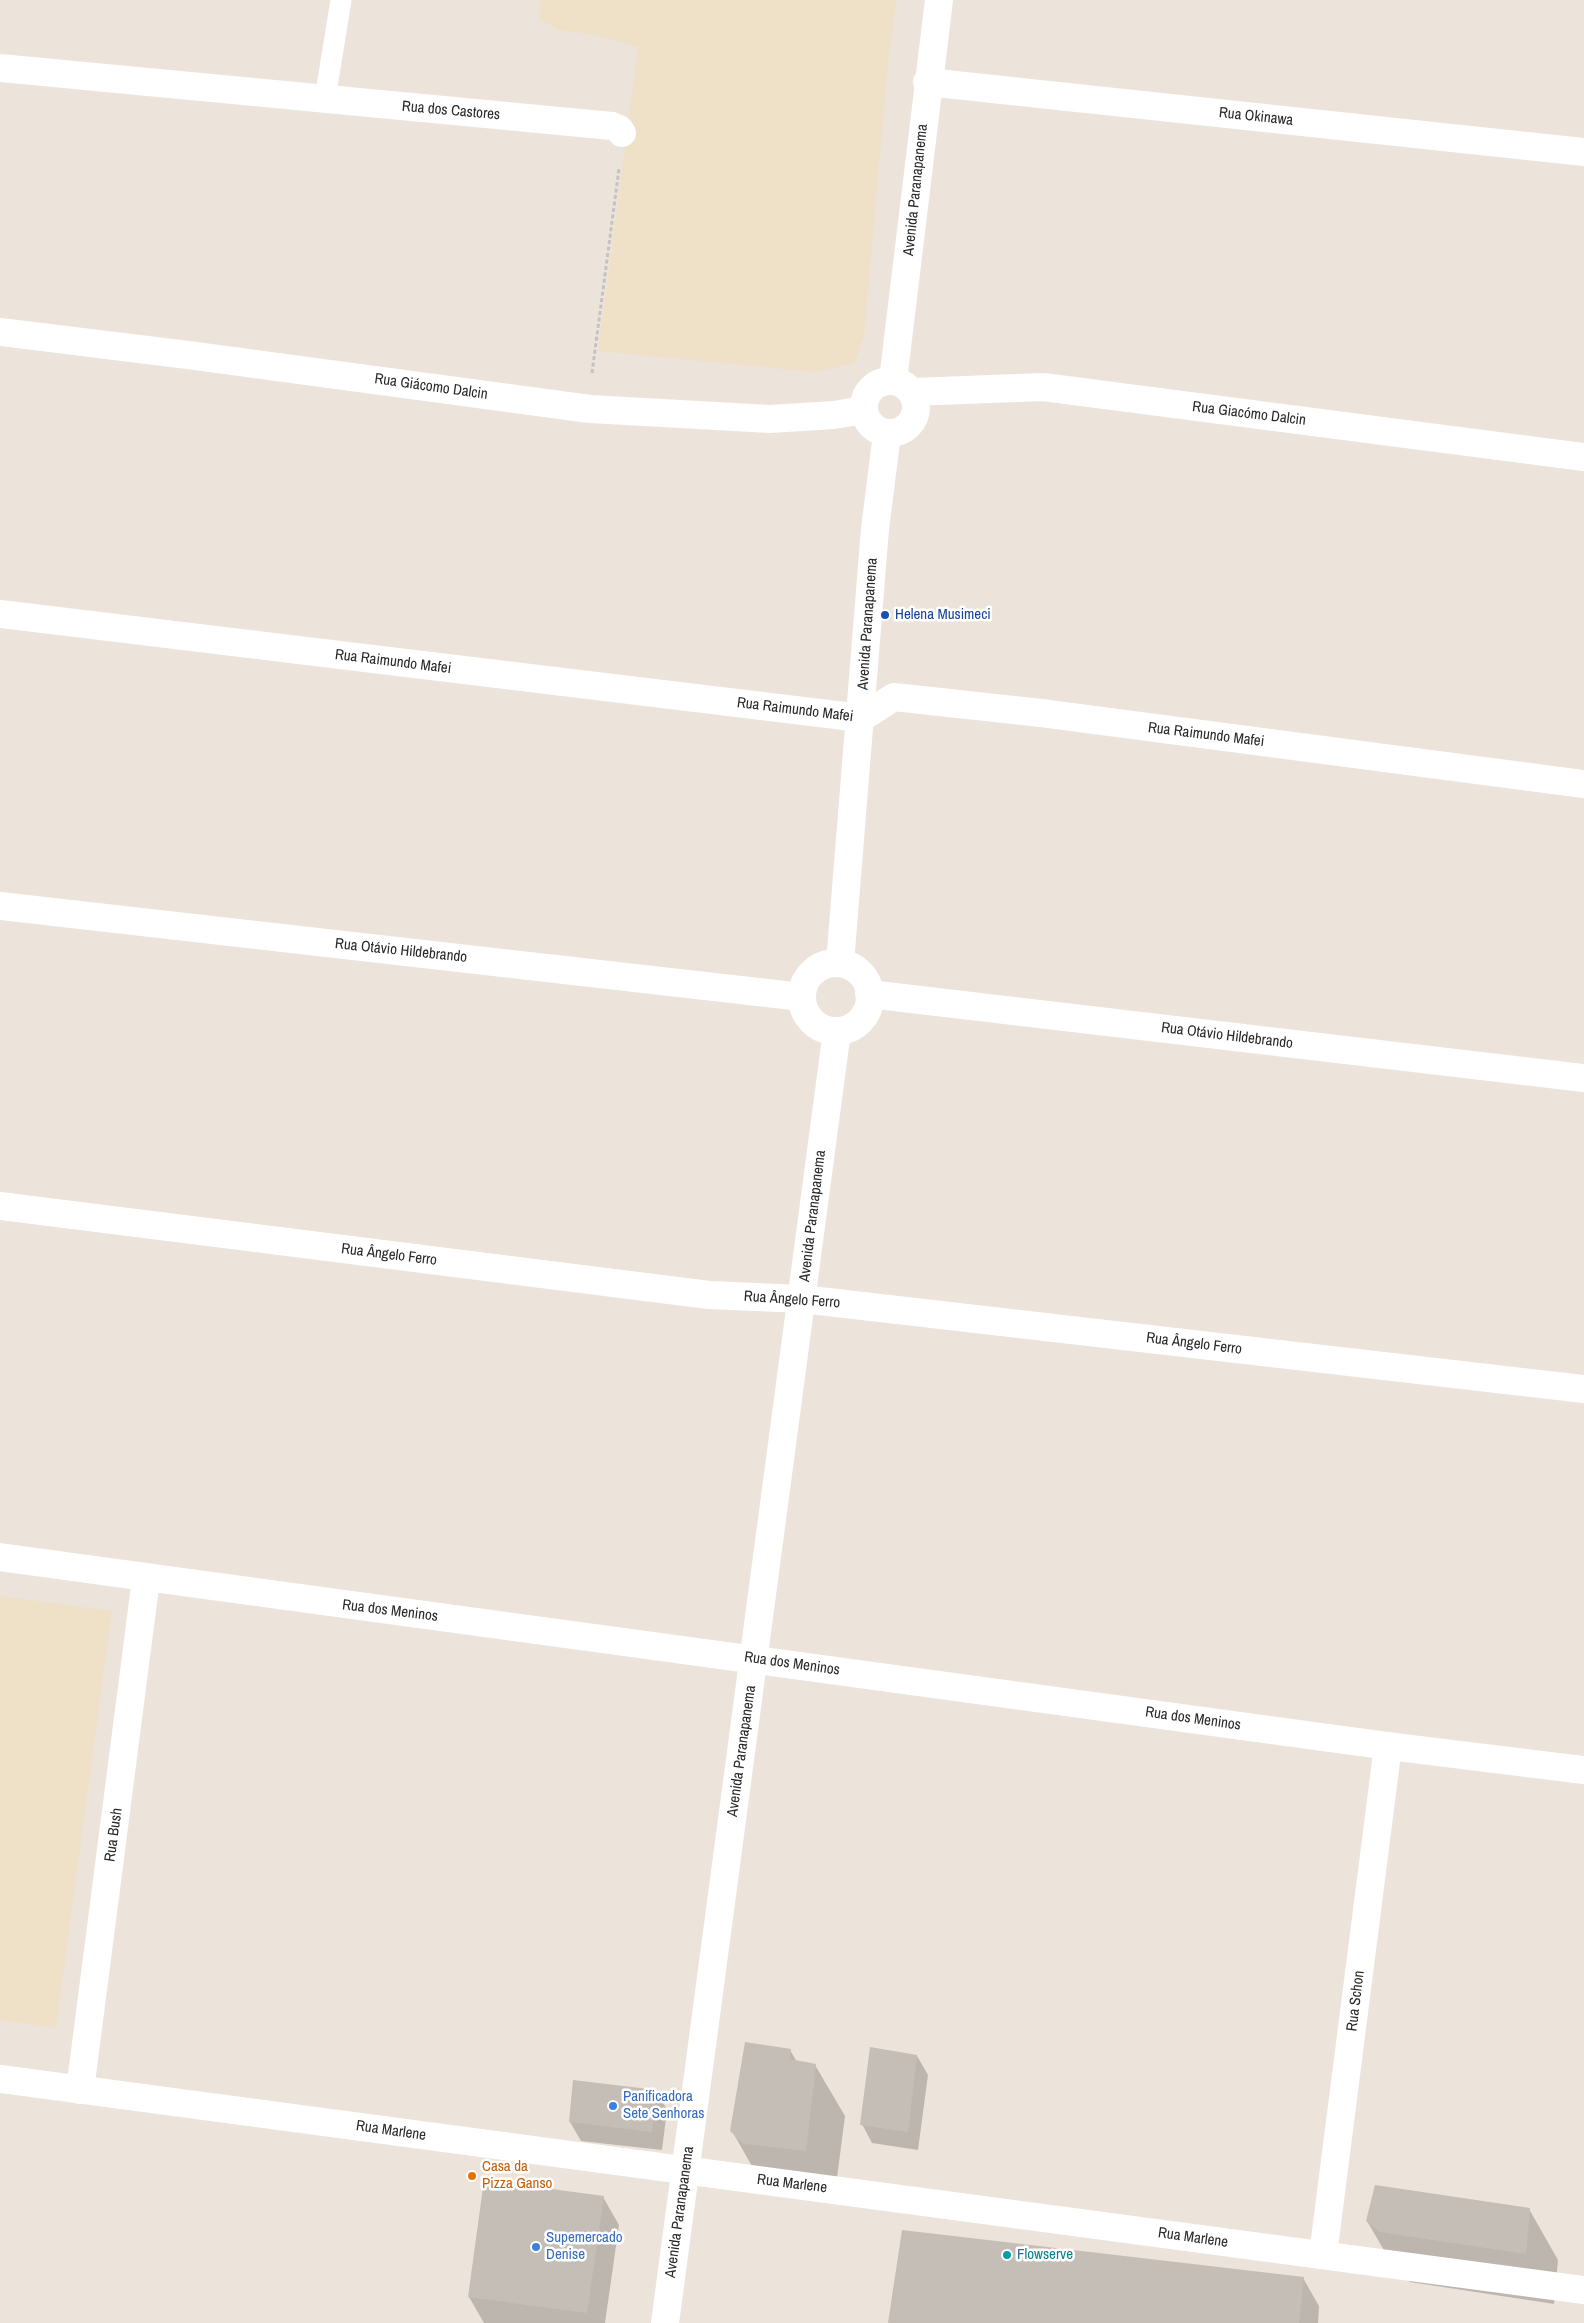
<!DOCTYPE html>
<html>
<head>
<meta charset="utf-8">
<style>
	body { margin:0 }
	canvas { display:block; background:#ece3da }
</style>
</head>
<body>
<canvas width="1584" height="2323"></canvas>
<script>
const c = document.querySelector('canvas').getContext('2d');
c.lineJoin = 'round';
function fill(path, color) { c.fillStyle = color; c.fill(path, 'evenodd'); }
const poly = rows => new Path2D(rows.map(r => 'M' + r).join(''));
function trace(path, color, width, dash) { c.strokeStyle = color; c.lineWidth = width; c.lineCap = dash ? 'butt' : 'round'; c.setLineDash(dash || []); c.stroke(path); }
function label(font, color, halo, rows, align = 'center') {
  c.font = font + ' "Archivo Narrow",sans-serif'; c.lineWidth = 5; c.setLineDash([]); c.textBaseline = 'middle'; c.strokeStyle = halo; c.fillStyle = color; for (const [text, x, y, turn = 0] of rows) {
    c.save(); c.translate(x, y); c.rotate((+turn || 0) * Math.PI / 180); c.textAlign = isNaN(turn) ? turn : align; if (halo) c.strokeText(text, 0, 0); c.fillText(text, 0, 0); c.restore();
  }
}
const education = poly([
	[541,0,897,0,889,52,864,337,854,363,815,372,598,351,638,47,592,34,558,30,539,18],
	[0,1596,112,1611,56,2028,0,2020]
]);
const shadow = poly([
	[790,2050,797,2062,815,2065,845,2116,834,2201,761,2182,732,2131],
	[917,2056,928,2075,918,2150,872,2143,862,2124],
	[575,2081,657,2091,667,2110,662,2150,581,2141,570,2122],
	[603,2197,619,2225,605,2323,484,2323,469,2297],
	[1529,2209,1558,2260,1554,2304,1410,2282,1396,2271,1367,2221],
	[1303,2278,1319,2306,1318,2323,889,2323]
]);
const building = poly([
	[745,2042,791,2049,790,2059,816,2064,806,2151,744,2144,730,2131],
	[870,2047,917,2055,908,2132,860,2125],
	[573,2080,657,2090,652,2132,569,2122],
	[484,2180,604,2196,587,2313,468,2297],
	[1375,2185,1530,2208,1526,2254,1380,2232,1366,2221],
	[902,2230,1304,2277,1299,2323,888,2323]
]);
const path = poly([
	[592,373,619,169]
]);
const service = poly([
	[325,99,341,0]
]);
const minor = poly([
	[0,68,612,126,619,129,622,133],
	[927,82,1584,152],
	[0,332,188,355,590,409,770,419,834,415,864,410],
	[893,380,939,0],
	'864 407a26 26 0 1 1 52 0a26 26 0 1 1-52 0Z',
	[912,392,1043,387,1584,457],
	[0,614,861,718,894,697,1041,713,1584,784],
	[0,906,802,997],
	[840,963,875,529,887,434],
	'802 997a34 34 0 1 1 68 0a34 34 0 1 1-68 0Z',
	[869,994,1584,1078],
	[0,1206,709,1295,802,1299,1584,1389],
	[80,2090,146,1579],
	[1323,2255,1388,1746],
	[665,2323,837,1031]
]);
const tertiary = poly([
	[0,1557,1388,1746,1584,1770],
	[0,2079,1584,2290]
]);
const markers = [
	[885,615,5,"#1a4fb4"],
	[613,2106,5,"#3f7fe0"],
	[472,2176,5,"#e8710a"],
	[536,2247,5,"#3f7fe0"],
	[1007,2255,5,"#0f9aa8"]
];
const streetNames = [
	["Rua dos Castores",451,111,5],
	["Rua Okinawa",1256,117,6],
	["Avenida Paranapanema",916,190,-84],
	["Rua Giácomo Dalcin",431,387,8],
	["Rua Giacómo Dalcin",1249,414,7],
	["Avenida Paranapanema",868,624,-86],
	["Rua Raimundo Mafei",393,662,7],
	["Rua Raimundo Mafei",795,710,7],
	["Rua Raimundo Mafei",1206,735,7],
	["Rua Otávio Hildebrando",401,951,6],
	["Rua Otávio Hildebrando",1227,1036,7],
	["Avenida Paranapanema",813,1216,-83],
	["Rua Ângelo Ferro",389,1255,7],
	["Rua Ângelo Ferro",792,1300,4],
	["Rua Ângelo Ferro",1194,1344,7],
	["Rua dos Meninos",390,1611,7],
	["Rua dos Meninos",792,1664,8],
	["Rua dos Meninos",1193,1719,8],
	["Avenida Paranapanema",742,1751,-82],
	["Rua Bush",114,1835,-82],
	["Rua Schon",1356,2001,-83],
	["Rua Marlene",391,2131,8],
	["Rua Marlene",792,2184,7],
	["Avenida Paranapanema",680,2212,-82],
	["Rua Marlene",1193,2238,8]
];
const transitNames = [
	["Helena Musimeci",895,615]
];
const shopNames = [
	["Panificadora",623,2097],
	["Sete Senhoras",623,2114],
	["Supemercado",546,2238],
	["Denise",546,2255]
];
const foodNames = [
	["Casa da",482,2167],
	["Pizza Ganso",482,2184]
];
const cultureNames = [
	["Flowserve",1017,2255]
];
fill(education, '#efe0c8');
fill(shadow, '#0003');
fill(building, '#c4beb6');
trace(path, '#c3c3c3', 3, [4, 2.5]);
trace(service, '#fff', 21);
trace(minor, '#fff', 28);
trace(tertiary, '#fff', 28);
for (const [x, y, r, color] of markers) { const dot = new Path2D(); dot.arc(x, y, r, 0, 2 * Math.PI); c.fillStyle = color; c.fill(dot); trace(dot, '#fff', 2); }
label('15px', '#292929', '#fff', streetNames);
label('15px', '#164399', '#fff', transitNames, 'left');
label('15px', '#366cbe', '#fff', shopNames, 'left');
label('15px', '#c56008', '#fff', foodNames, 'left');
label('15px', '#0d838f', '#fff', cultureNames, 'left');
</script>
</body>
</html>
